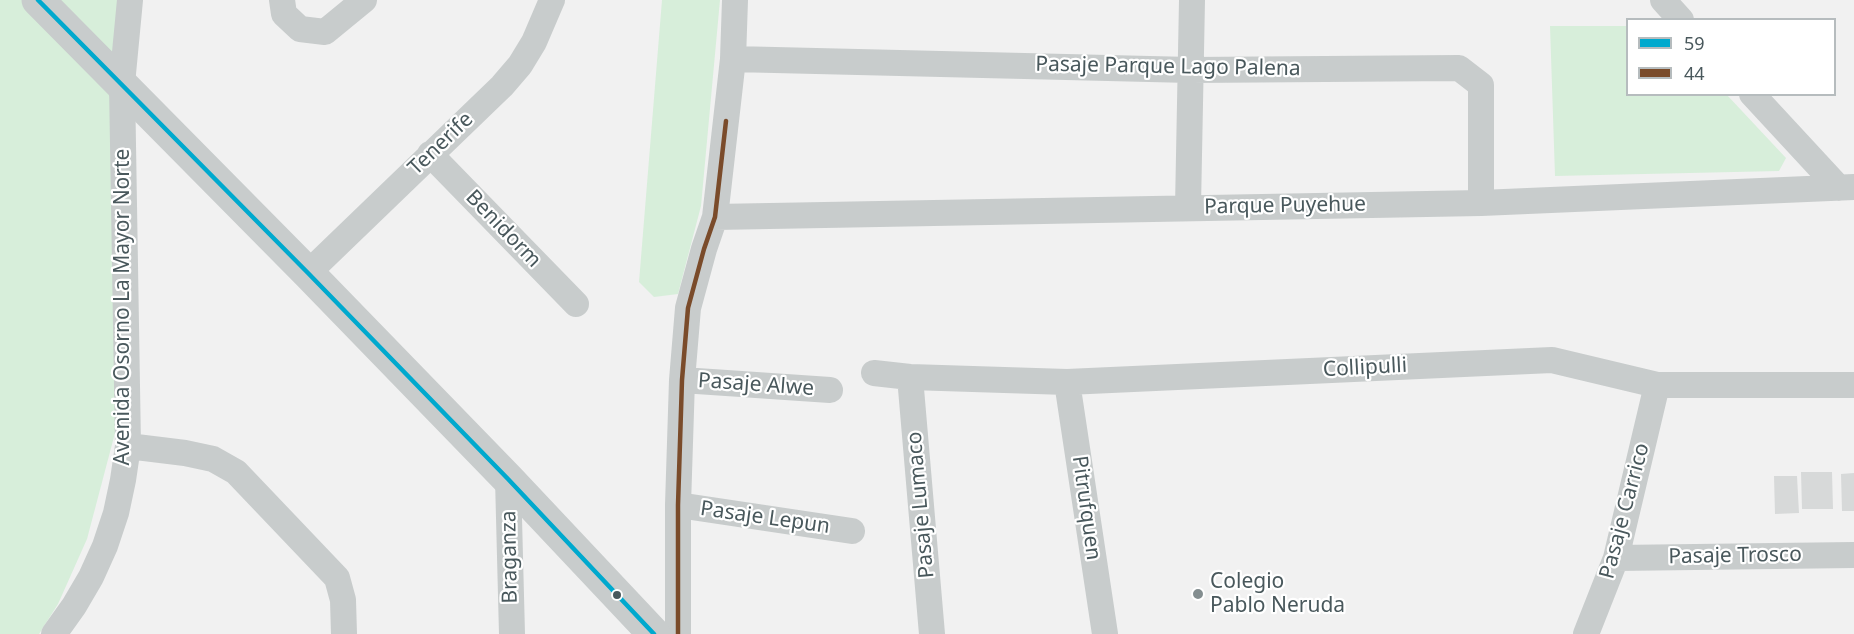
<!DOCTYPE html>
<html>
<head>
<meta charset="utf-8">
<style>
	body { margin:0 }
	#map { position:relative; width:1854px; height:634px; overflow:hidden; background:#f1f1f1; font-family:"Noto Sans",sans-serif }
	canvas { display:block }
	.legend { position:absolute; left:1626px; top:18px; width:210px; height:78px; box-sizing:border-box; background:#fff; border:2px solid #b6bcbe; margin:0; padding:8px 10px; list-style:none; font-size:18px; color:#49585c }
	.legend li { display:flex; align-items:center; gap:12px; height:30px }
	.legend b { width:30px; border:2px solid #b6bcbe }
</style>
</head>
<body>
<div id="map">
<canvas width="1854" height="634"></canvas>
<ul class="legend">
<li><b style="height:8px;background:#00a9ce"></b>59</li>
<li><b style="height:8px;background:#7a4b2a"></b>44</li>
</ul>
</div>
<script>
const c = document.querySelector('canvas').getContext('2d');
c.lineJoin = 'round';
function fill(path, color) { c.fillStyle = color; c.fill(path, 'evenodd'); }
const poly = rows => new Path2D(rows.map(r => 'M' + r).join(''));
function trace(path, color, width, dash) { c.strokeStyle = color; c.lineWidth = width; c.lineCap = dash ? 'butt' : 'round'; c.setLineDash(dash || []); c.stroke(path); }
function label(font, color, halo, rows, align = 'center') {
  c.font = font + ' "Noto Sans",sans-serif'; c.lineWidth = 4.5; c.setLineDash([]); c.textBaseline = 'middle'; c.strokeStyle = halo; c.fillStyle = color; for (const [text, x, y, turn = 0] of rows) {
    c.save(); c.translate(x, y); c.rotate((+turn || 0) * Math.PI / 180); c.textAlign = isNaN(turn) ? turn : align; if (halo) c.strokeText(text, 0, 0); c.fillText(text, 0, 0); c.restore();
  }
}
const green = poly([
	[0,0,126,0,120,78,115,433,87,539,58,604,39,634,0,634],
	[662,0,720,0,701,206,678,294,654,297,639,282],
	[1550,26,1627,26,1628,94,1727,95,1786,158,1779,171,1555,176]
]);
const building = poly([
	[1801,472,1832,472,1833,509,1802,509],
	[1854,473,1854,511,1842,511,1841,474],
	[1774,476,1797,476,1799,513,1775,514]
]);
const street = poly([
	[282,0,284,14,300,29,325,32,364,0],
	[1663,0,1681,20],
	[733,59,1191,70,1459,68,1481,85,1481,203],
	[1752,94,1839,188],
	[430,154,576,304],
	[1188,207,1192,0],
	[715,217,1481,203,1854,187],
	[308,273,502,86,520,65,534,42,552,0],
	[874,373,910,377,1067,382,1552,360,1657,385,1854,385],
	[910,377,932,634],
	[682,380,830,390],
	[1067,382,1105,634],
	[128,446,185,453,213,459,236,472,337,578,343,600,344,634],
	[508,479,512,634],
	[678,505,852,531],
	[1616,558,1854,555],
	[54,634,74,606,91,577,105,546,116,513,123,480,128,446,122,84,130,0],
	[678,634,678,505,682,380,688,308,704,249,715,217,733,59,735,0],
	[1586,634,1616,558,1657,385]
]);
const secondary = poly([
	[38,0,308,273,508,479,654,634]
]);
const bus1 = poly([
	[38,0,308,273,508,479,654,634]
]);
const bus2 = poly([
	[678,634,678,505,682,380,688,308,704,249,715,217,726,121]
]);
const markers = [
	[1198,594,6,"#848e90"],
	[617,595,5,"#49585c"]
];
const streetNames = [
	["Pasaje Parque Lago Palena",1168,67,1],
	["Tenerife",441,144,-44],
	["Parque Puyehue",1285,206,-1],
	["Benidorm",503,229,46],
	["Avenida Osorno La Mayor Norte",123,307,-90],
	["Collipulli",1365,368,-3],
	["Pasaje Alwe",756,385,4],
	["Pasaje Lumaco",921,505,-95],
	["Pitrufquen",1086,508,82],
	["Pasaje Carrico",1625,511,-75],
	["Pasaje Lepun",765,518,8],
	["Pasaje Trosco",1735,556,-1],
	["Braganza",510,557,-91]
];
const poiNames = [
	["Colegio",1210,582],
	["Pablo Neruda",1210,606]
];
fill(green, '#d7eeda');
fill(building, '#d7d9d9');
trace(street, '#c8cccc', 26);
trace(secondary, '#c8cccc', 33);
trace(bus1, '#00a9ce', 4.5);
trace(bus2, '#7a4b2a', 4.5);
for (const [x, y, r, color] of markers) { const dot = new Path2D(); dot.arc(x, y, r, 0, 2 * Math.PI); c.fillStyle = color; c.fill(dot); trace(dot, '#fff', 2); }
label('21px', '#49585c', '#fff', streetNames);
label('21px', '#49585c', '#fff', poiNames, 'left');
</script>
</body>
</html>
